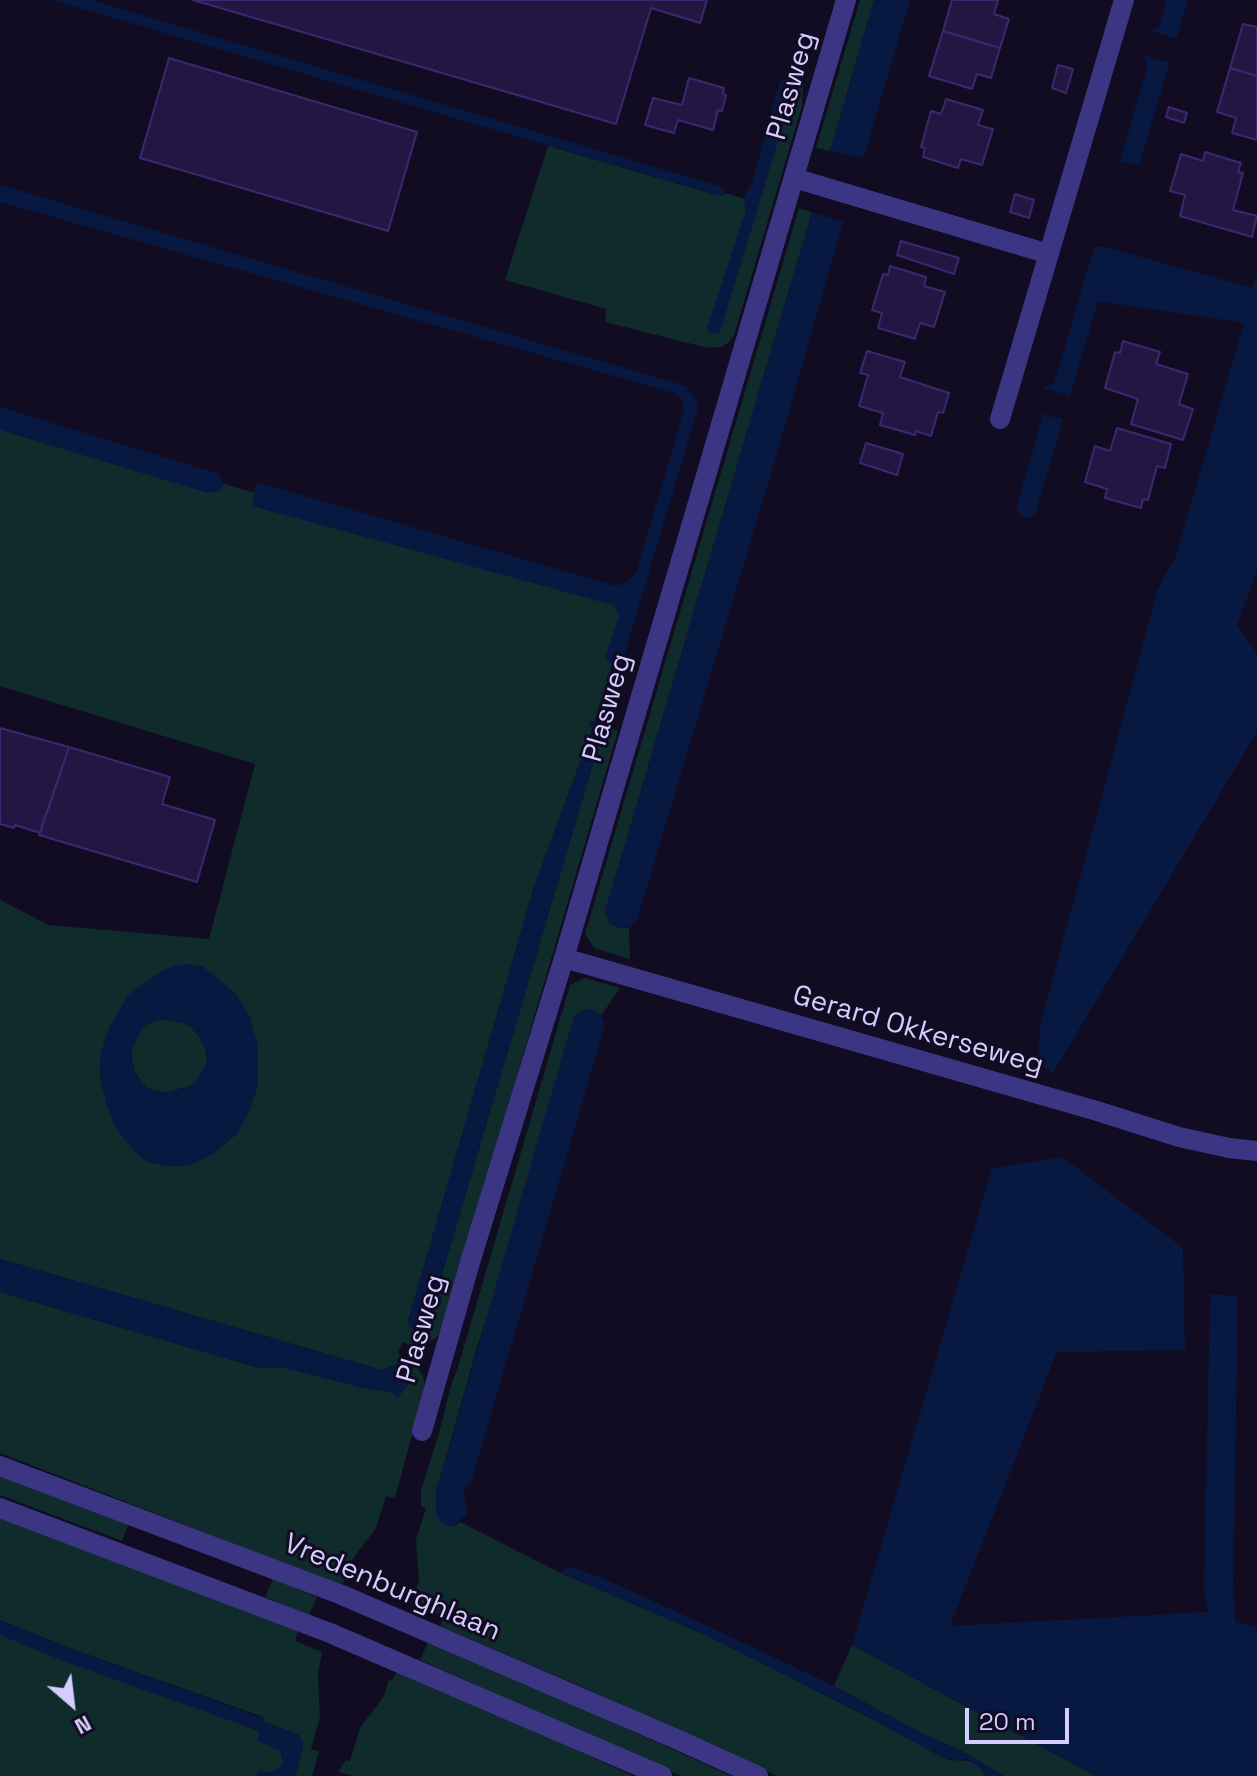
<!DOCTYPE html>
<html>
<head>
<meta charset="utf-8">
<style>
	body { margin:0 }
	#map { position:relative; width:1257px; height:1776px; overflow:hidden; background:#110c21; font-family:"Space Grotesk",sans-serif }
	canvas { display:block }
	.north { position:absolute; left:32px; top:1664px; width:80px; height:80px; -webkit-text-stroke:6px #110c21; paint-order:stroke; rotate:152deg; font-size:22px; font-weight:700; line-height:32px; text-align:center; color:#d5cdff }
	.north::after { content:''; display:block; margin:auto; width:28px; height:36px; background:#d5cdff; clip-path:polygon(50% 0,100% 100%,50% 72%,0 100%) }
	.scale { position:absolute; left:965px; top:1708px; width:104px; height:36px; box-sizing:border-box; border:4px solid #d5cdff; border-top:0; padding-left:10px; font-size:24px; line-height:28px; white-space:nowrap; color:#d5cdff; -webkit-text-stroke:6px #110c21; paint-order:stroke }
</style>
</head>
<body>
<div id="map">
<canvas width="1257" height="1776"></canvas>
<div class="north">N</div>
<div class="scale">20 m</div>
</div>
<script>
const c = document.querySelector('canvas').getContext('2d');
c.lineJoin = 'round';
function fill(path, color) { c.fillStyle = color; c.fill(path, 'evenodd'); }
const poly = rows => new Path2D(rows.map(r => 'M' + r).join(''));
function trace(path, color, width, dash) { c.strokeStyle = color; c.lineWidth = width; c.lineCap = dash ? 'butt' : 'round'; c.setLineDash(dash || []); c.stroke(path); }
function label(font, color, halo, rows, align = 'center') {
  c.font = font + ' "Space Grotesk",sans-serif'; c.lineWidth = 6; c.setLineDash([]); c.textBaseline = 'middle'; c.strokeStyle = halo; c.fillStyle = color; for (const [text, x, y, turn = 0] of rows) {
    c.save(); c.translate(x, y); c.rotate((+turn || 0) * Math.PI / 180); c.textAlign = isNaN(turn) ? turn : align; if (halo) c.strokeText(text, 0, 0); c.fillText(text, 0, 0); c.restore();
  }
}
const green = poly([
	[860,0,874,0,830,151,816,148],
	[791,74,798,80,803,86,802,106,734,335,729,342,721,347,708,348,605,322,606,309,505,280,548,146,717,195,724,195,725,193,745,199,746,210,793,83,788,80],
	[799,208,812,212,605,912,610,924,616,927,629,928,630,959,594,948,585,934],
	[0,419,632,602,592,730,534,887,408,1321,416,1331,421,1332,426,1328,604,726,618,731,447,1314,441,1332,435,1339,419,1345,412,1346,403,1342,398,1353,415,1364,423,1376,425,1387,395,1498,386,1496,376,1528,352,1560,342,1586,0,1453,0,1292,259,1368,282,1367,364,1388,394,1393,401,1393,411,1380,409,1370,397,1364,382,1370,0,1259,0,900,49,925,209,939,255,764,0,686],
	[236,994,258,1085,249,1111,237,1134,190,1165,167,1166,146,1161,132,1149,107,1105,100,1076,101,1054,110,1026],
	[585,978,620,988,601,1016,597,1012,589,1009,478,1344,436,1492,436,1513,454,1526,460,1522,561,1573,708,1636,874,1720,942,1757,950,1760,970,1761,978,1766,986,1776,777,1776,585,1688,440,1626,444,1617,412,1604,419,1580,416,1540,426,1508,421,1506,421,1491,439,1433,451,1385,458,1367,570,985],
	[162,1019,181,1022,191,1027,201,1039,206,1051,207,1063,197,1080,190,1086,165,1093,149,1089,142,1082,135,1072,132,1060,132,1050,141,1030,150,1023],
	[0,1475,129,1523,122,1541,0,1495],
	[0,1516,298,1631,295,1641,322,1652,318,1675,320,1717,311,1749,319,1751,312,1776,295,1776,303,1748,299,1736,295,1733,264,1722,263,1717,72,1649,0,1620],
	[273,1579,317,1597,309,1615,265,1597],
	[0,1629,259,1731,298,1750,290,1776,0,1776],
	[428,1642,540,1690,732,1776,681,1776,420,1660],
	[852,1645,1096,1776,1004,1776,962,1751,923,1734,834,1686],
	[396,1672,532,1730,633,1776,353,1776,338,1772,346,1760,350,1761,360,1728,384,1696,389,1680,392,1681]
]);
const water = poly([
	[52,0,91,0,719,186,723,188,725,193,721,196,717,195],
	[874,0,910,0,865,153,861,158,830,151],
	[1167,0,1188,0,1139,166,1120,161,1148,64,1143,55,1148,30,1159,27],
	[783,79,793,83,794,89,721,329,719,333,714,334,709,333,707,328,746,210,744,203,746,193,752,183,780,81],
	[0,185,686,386,695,398,698,408,622,663,612,665,605,658,619,617,613,605,252,506,256,482,616,586,624,583,636,573,684,410,683,402,680,397,674,393,0,202],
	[812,212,843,222,781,440,637,920,629,928,616,927,610,924,605,912],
	[1094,247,1106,247,1252,288,1257,274,1257,571,1237,625,1257,653,1257,732,1053,1073,1037,1062,1041,1022,1158,588,1175,558,1244,323,1098,301,1035,515,1029,518,1021,516,1016,509,1043,415,1036,412,1043,387,1054,384],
	[0,407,219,474,223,484,220,491,208,493,0,430],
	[588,721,596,721,604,726,426,1328,421,1332,418,1332,410,1327,408,1321,534,887,592,730],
	[187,964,202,966,222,982,236,994,250,1017,258,1046,258,1085,249,1111,237,1134,213,1154,190,1165,167,1166,146,1161,132,1149,116,1128,107,1105,100,1076,101,1054,110,1026,129,994,160,972,175,966],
	[162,1019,181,1022,191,1027,201,1039,206,1051,207,1063,197,1080,190,1086,165,1093,149,1089,142,1082,135,1072,132,1060,132,1050,141,1030,150,1023],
	[589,1009,597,1012,601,1016,605,1025,470,1486,465,1485,464,1494,467,1514,454,1526,448,1526,442,1523,436,1514,436,1492,574,1016,581,1011],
	[1062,1157,1183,1248,1185,1350,1057,1352,950,1626,1208,1612,1204,1593,1210,1294,1238,1296,1233,1585,1235,1621,1257,1627,1257,1776,1096,1776,852,1645,992,1168],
	[0,1259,382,1370,397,1364,409,1370,412,1377,411,1380,397,1399,394,1393,364,1388,282,1367,259,1368,0,1292],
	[572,1567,607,1580,714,1629,834,1686,923,1734,962,1751,1004,1776,986,1776,978,1766,967,1759,950,1760,942,1757,874,1720,708,1636,561,1573,567,1568],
	[0,1620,72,1649,263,1718,264,1722,295,1733,302,1740,303,1748,295,1776,256,1776,258,1771,269,1772,278,1769,283,1763,280,1751,258,1741,259,1731,66,1662,0,1635]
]);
const pier = poly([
	[1145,29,1180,40,1173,64,1139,54],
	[1040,387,1073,397,1067,421,1033,411]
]);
const building = poly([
	[193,0,707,0,700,23,651,8,616,124,193,0],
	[952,0,998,0,994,14,1009,19,1000,48,943,31,952,0],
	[1243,24,1257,27,1257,76,1230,68,1243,24],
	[943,31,1000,48,991,78,977,74,972,89,929,76,943,31],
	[169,58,417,132,388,231,140,158,169,58],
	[1058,65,1073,69,1066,93,1052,88,1058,65],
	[1230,68,1257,76,1257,140,1232,133,1236,118,1217,112,1230,68],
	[689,78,724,88,723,94,726,95,722,111,718,110,713,130,678,120,674,133,645,125,653,98,682,105,689,78],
	[946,99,983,110,978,125,993,129,982,165,961,159,958,168,923,157,925,148,921,147,931,111,941,114,946,99],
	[1169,107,1187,113,1184,123,1166,117,1169,107],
	[1205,152,1241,163,1238,172,1243,173,1233,210,1257,216,1252,237,1180,216,1185,195,1170,191,1181,154,1203,161,1205,152],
	[1015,194,1034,200,1029,218,1010,212,1015,194],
	[901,241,959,258,954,274,897,255,901,241],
	[890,266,926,277,924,286,945,292,934,327,920,323,915,339,878,328,882,313,872,310,883,274,888,275,890,266],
	[1123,341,1160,352,1156,364,1188,374,1179,404,1193,409,1183,440,1131,424,1138,399,1105,388,1115,352,1120,353,1123,341],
	[867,351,905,362,900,377,949,393,943,413,938,412,931,436,916,431,915,435,880,425,883,413,859,406,868,375,860,373,867,351],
	[1117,428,1171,444,1165,468,1157,466,1148,500,1143,499,1141,508,1105,498,1107,489,1085,482,1095,446,1110,451,1117,428],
	[866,443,903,454,897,475,860,463,866,443],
	[0,728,69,747,40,833,15,825,14,828,0,824,0,728],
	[69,747,170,777,162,804,215,820,197,882,39,835,69,747]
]);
const minor = poly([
	[794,178,1049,254],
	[1000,419,1124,0],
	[564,958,1097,1111,1179,1137,1229,1148,1257,1151],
	[422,1431,471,1259,564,958,846,0],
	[0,1466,342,1595,674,1738,758,1776],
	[0,1508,330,1633,662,1776]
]);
const streetNames = [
	["Plasweg",792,86,-74],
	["Plasweg",608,708,-74],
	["Gerard Okkerseweg",918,1031,16],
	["Plasweg",422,1329,-74],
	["Vredenburghlaan",392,1588,23]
];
fill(green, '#0f2b2c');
fill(water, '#071940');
fill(pier, '#110c21');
fill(building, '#221743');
trace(building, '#3a2870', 2);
trace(minor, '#3b3583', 20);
label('28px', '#d5cdff', '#110c21', streetNames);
</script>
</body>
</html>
